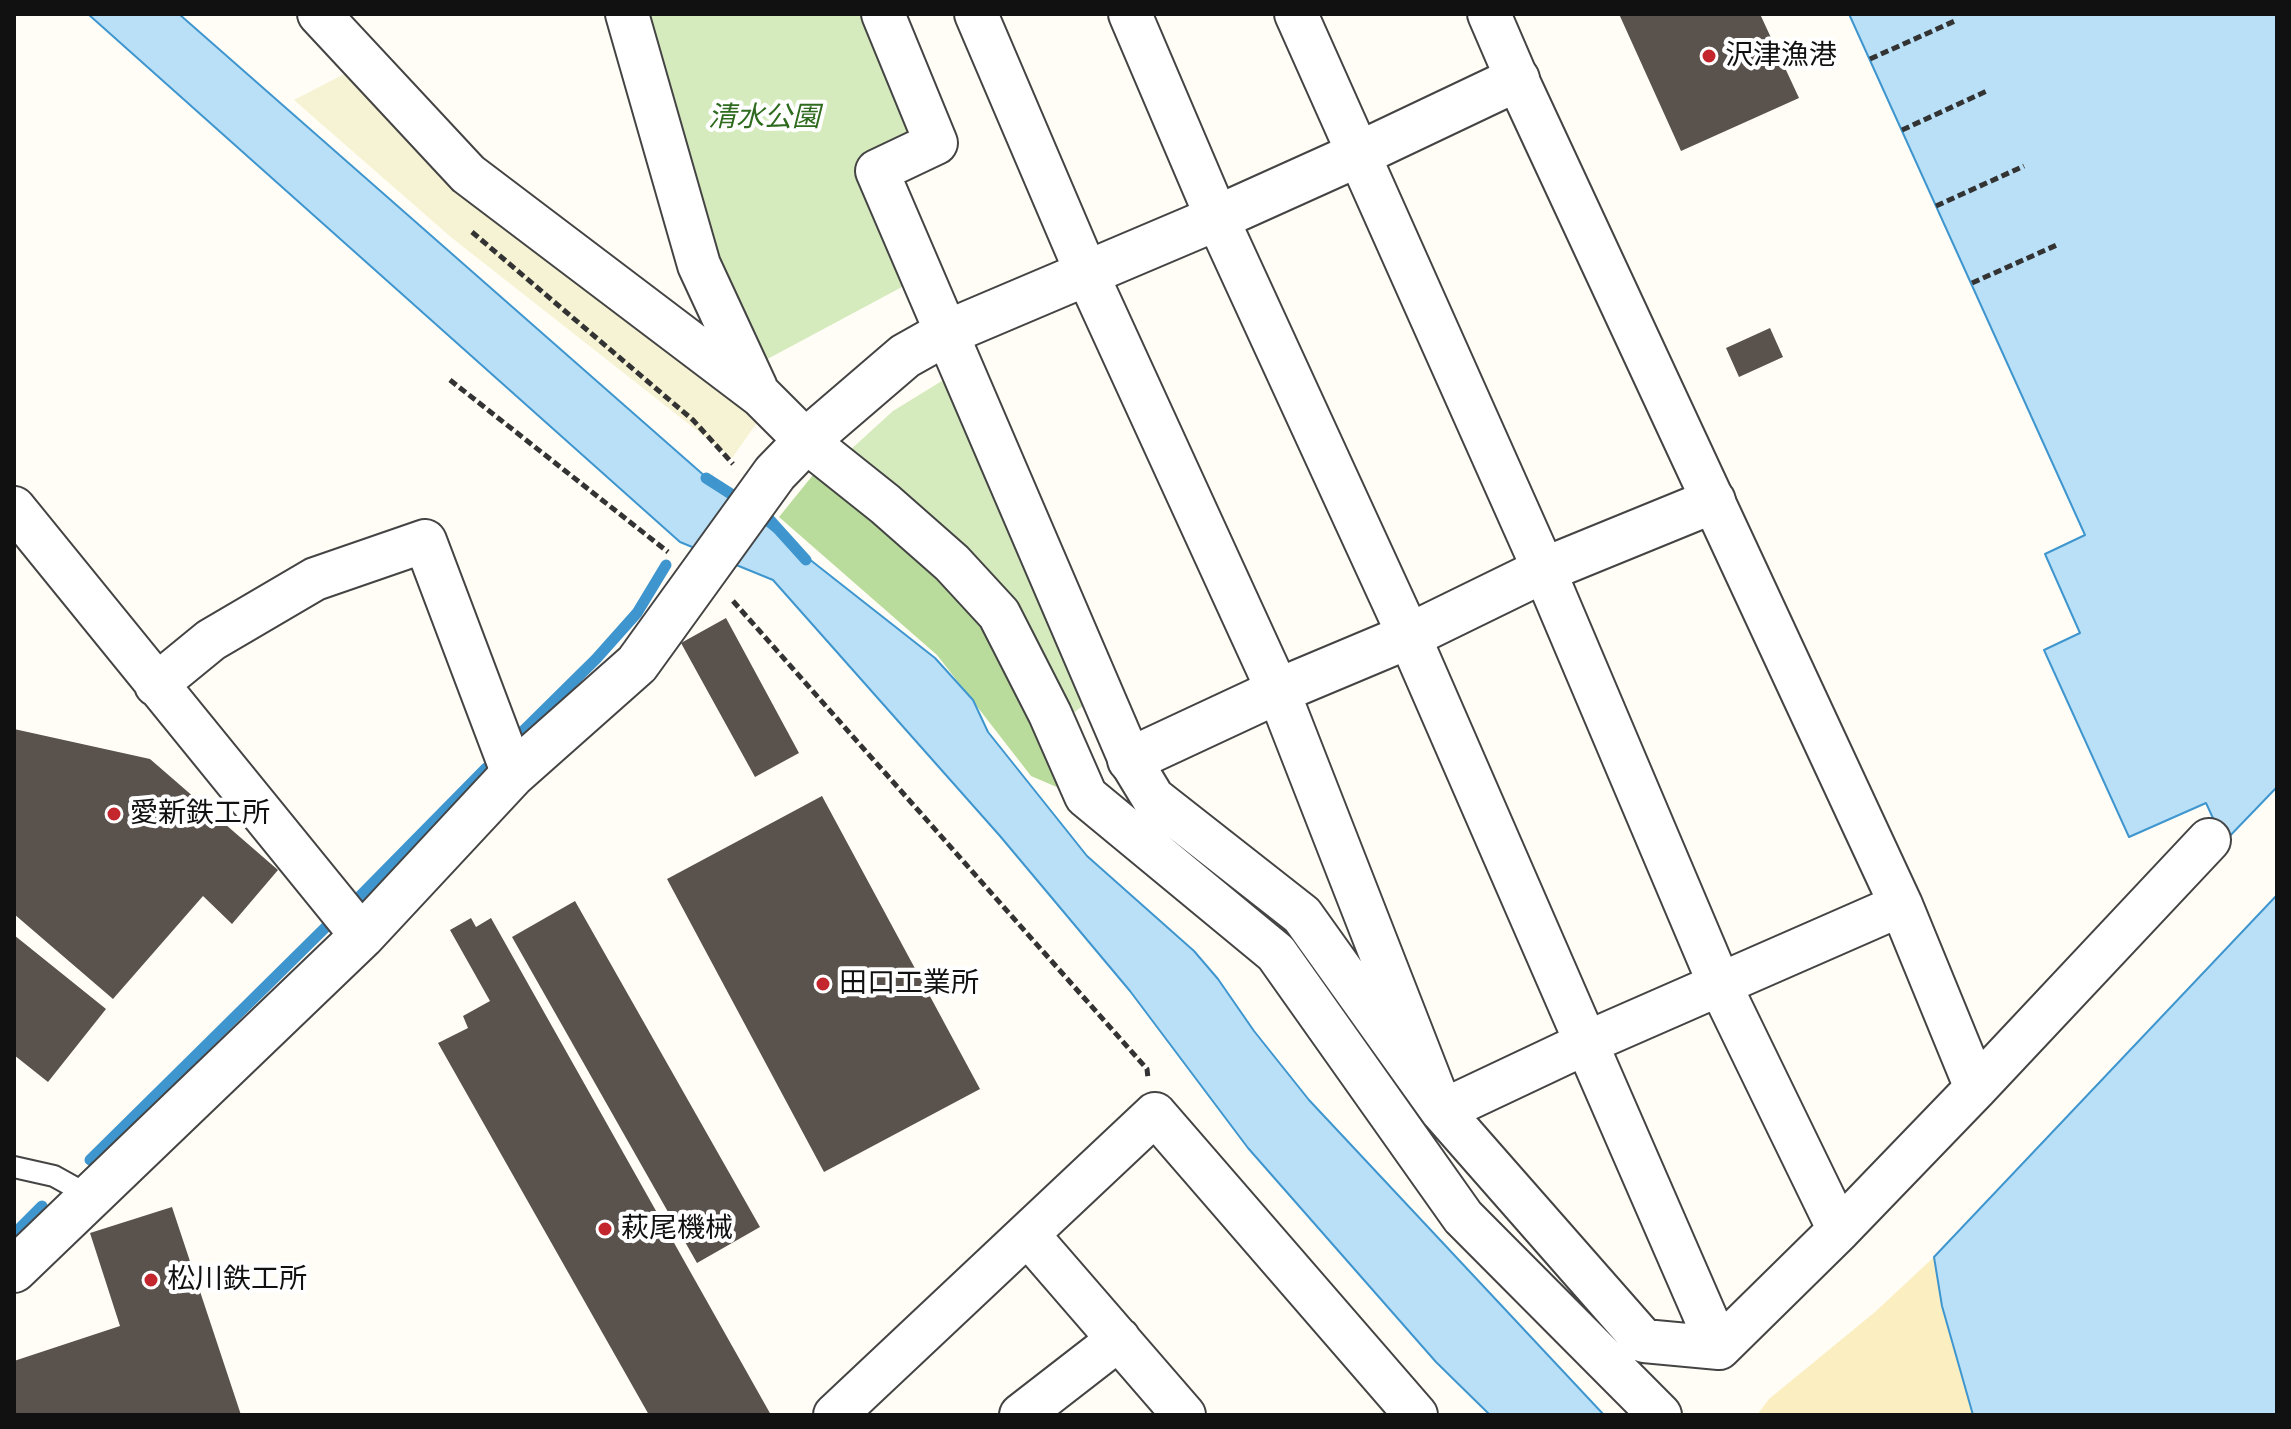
<!DOCTYPE html>
<html>
<head>
<meta charset="utf-8">
<style>
	body { margin:0 }
	#map { position:relative; width:2291px; height:1429px; overflow:hidden; background:#fffdf5; font-family:"Roboto Serif",serif }
	canvas { display:block }
	.frame { position:absolute; inset:0; border:16px solid #111; pointer-events:none }
</style>
</head>
<body>
<div id="map">
<canvas width="2291" height="1429"></canvas>
<div class="frame"></div>
</div>
<script>
const c = document.querySelector('canvas').getContext('2d');
c.lineJoin = 'round';
function fill(path, color) { c.fillStyle = color; c.fill(path, 'evenodd'); }
const poly = rows => new Path2D(rows.map(r => 'M' + r).join(''));
function trace(path, color, width, dash) { c.strokeStyle = color; c.lineWidth = width; c.lineCap = dash ? 'butt' : 'round'; c.setLineDash(dash || []); c.stroke(path); }
function label(font, color, halo, rows, align = 'center') {
  c.font = font + ' "Roboto Serif","Noto Sans JP",serif'; c.lineWidth = 8; c.setLineDash([]); c.textBaseline = 'middle'; c.strokeStyle = halo; c.fillStyle = color; for (const [text, x, y, turn = 0] of rows) {
    c.save(); c.translate(x, y); c.rotate((+turn || 0) * Math.PI / 180); c.textAlign = isNaN(turn) ? turn : align; if (halo) c.strokeText(text, 0, 0); c.fillText(text, 0, 0); c.restore();
  }
}
const farmland = poly([
	[358,67,761,417,732,458,452,238,294,100]
]);
const green = poly([
	[627,14,876,14,926,135,857,165,915,280,747,370],
	[945,379,1008,532,1087,703,1069,716,848,452,893,411]
]);
const forest = poly([
	[817,470,903,540,996,636,1080,797,1031,776,937,655,779,517]
]);
const sand = poly([
	[1934,1257,1942,1306,1973,1415,1757,1415,1769,1399,1875,1312]
]);
const water = poly([
	[88,14,179,14,715,485,935,658,973,700,988,732,1087,856,1194,951,1218,979,1254,1031,1309,1100,1604,1415,1490,1415,1436,1362,1248,1148,1130,991,1000,836,773,580,680,542,88,14],
	[1849,14,2277,14,2277,787,2224,842,2206,803,2129,837,2044,650,2080,633,2045,554,2085,535,1849,14],
	[2277,895,2277,1415,1973,1415,1942,1306,1934,1257,2277,895]
]);
const stream = poly([
	[706,478,742,501],
	[756,510,769,519,806,560],
	[514,740,596,659,637,613,666,565],
	[353,903,486,768],
	[90,1160,332,921],
	[14,1234,42,1206]
]);
const building = poly([
	[1619,14,1760,14,1799,98,1681,151],
	[1770,328,1783,357,1739,377,1726,348],
	[726,618,799,753,755,777,681,643],
	[14,729,150,759,278,870,232,924,203,896,113,999,14,914],
	[822,796,980,1089,824,1172,667,879],
	[575,901,760,1227,697,1263,512,937],
	[471,918,476,927,491,918,771,1415,649,1415,438,1043,468,1028,463,1016,490,1001,450,930],
	[14,935,106,1009,48,1082,14,1055],
	[172,1207,241,1415,15,1415,14,1361,120,1326,90,1233]
]);
const path = poly([
	[1870,59,1957,20],
	[1902,130,1989,90],
	[1936,206,2024,166],
	[472,232,693,420,733,464],
	[1972,283,2059,244],
	[450,380,668,552],
	[733,601,1147,1069,1148,1078]
]);
const service = poly([
	[14,1167,54,1176,90,1196]
]);
const minor = poly([
	[319,14,468,174,761,396,806,441,885,504,952,563,999,614,1050,714,1086,796,1276,953,1463,1217,1660,1415],
	[627,14,699,265,756,388],
	[883,14,936,143,877,171,1130,760,1153,798,1302,915,1442,1111,1644,1341,1719,1348,1839,1230,1976,1088,2209,840],
	[976,14,1087,274,1278,691,1442,1111,1586,1043,1901,905],
	[1130,14,1217,218,1409,636,1719,1348],
	[1296,14,1544,570,1719,983,1839,1230],
	[1489,14,1517,79,1901,905,1976,1088],
	[14,508,362,936],
	[156,685,211,640,315,579,425,541,513,774],
	[1028,1235,1184,1415],
	[835,1415,1155,1114,1416,1415],
	[1021,1415,1119,1339]
]);
const tertiary = poly([
	[1130,760,1278,691,1409,636,1544,570,1713,501],
	[14,1270,362,936,513,774,637,664,775,473,806,441,905,356,946,333,1217,218,1359,154,1517,79]
]);
const markers = [
	[1709,56,8,"#c4262e"],
	[114,814,8,"#c4262e"],
	[823,984,8,"#c4262e"],
	[605,1229,8,"#c4262e"],
	[151,1280,8,"#c4262e"]
];
const poiNames = [
	["沢津漁港",1725,56],
	["愛新鉄工所",130,814],
	["田口工業所",839,984],
	["萩尾機械",621,1229],
	["松川鉄工所",167,1280]
];
const parkNames = [
	["清水公園",764,118]
];
fill(farmland, '#f6f3d4');
fill(green, '#d5ebbd');
fill(forest, '#b9dc9c');
fill(sand, '#fbeec1');
fill(water, '#b9e0f7');
trace(water, '#3f96cf', 2);
trace(stream, '#3f96cf', 11);
fill(building, '#5a524d');
trace(service, '#444', 24);
trace(minor, '#444', 46);
trace(tertiary, '#444', 48);
trace(path, '#333', 5, [8, 4]);
trace(service, '#fff', 20);
trace(minor, '#fff', 42);
trace(tertiary, '#fff', 44);
for (const [x, y, r, color] of markers) { const dot = new Path2D(); dot.arc(x, y, r, 0, 2 * Math.PI); c.fillStyle = color; c.fill(dot); trace(dot, '#fff', 3); }
label('28px', '#111', '#fff', poiNames, 'left');
label('italic 28px', '#2f6b1f', '#fff', parkNames);
</script>
</body>
</html>
